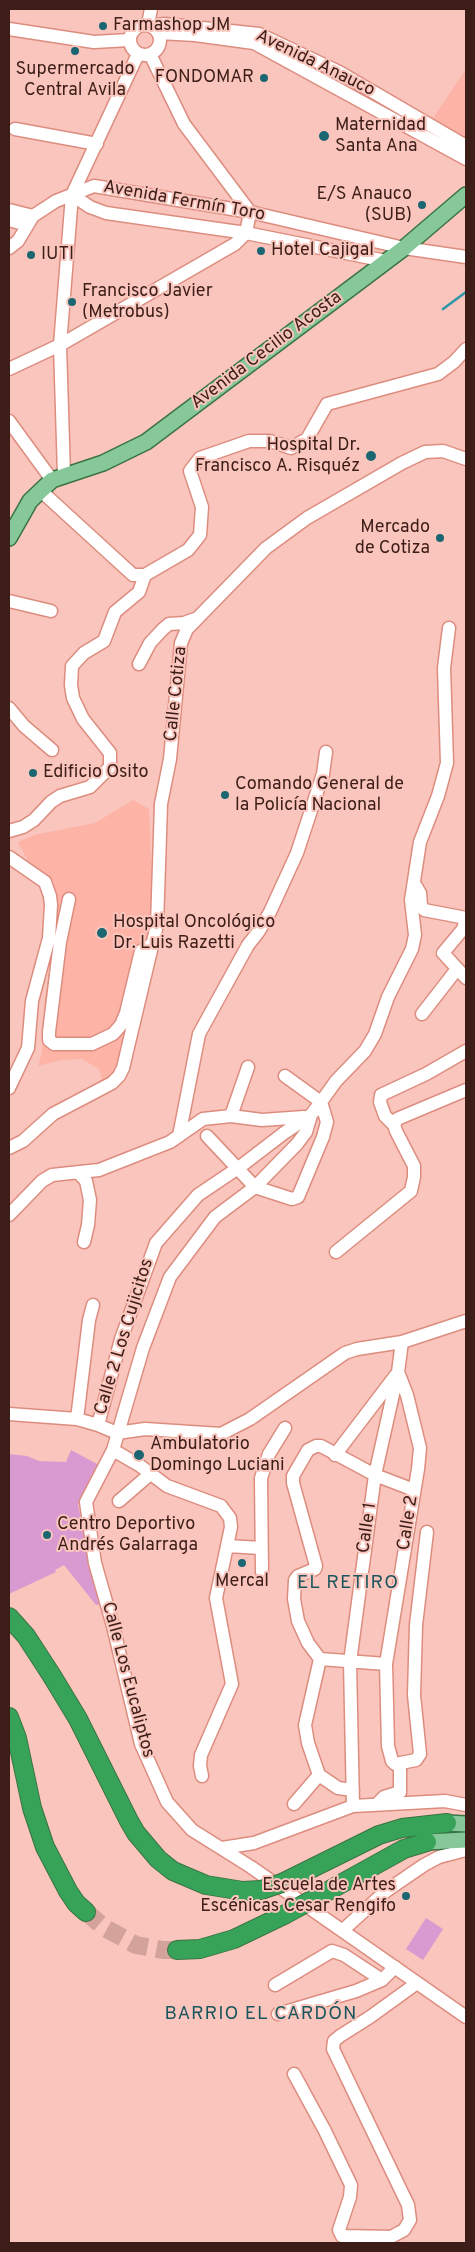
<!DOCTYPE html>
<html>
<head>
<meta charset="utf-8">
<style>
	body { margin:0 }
	#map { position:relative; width:475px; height:2252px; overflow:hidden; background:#f9c5bc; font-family:Overpass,sans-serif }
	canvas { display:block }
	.frame { position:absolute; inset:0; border:10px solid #3c1d18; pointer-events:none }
</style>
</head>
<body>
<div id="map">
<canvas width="475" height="2252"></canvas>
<div class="frame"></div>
</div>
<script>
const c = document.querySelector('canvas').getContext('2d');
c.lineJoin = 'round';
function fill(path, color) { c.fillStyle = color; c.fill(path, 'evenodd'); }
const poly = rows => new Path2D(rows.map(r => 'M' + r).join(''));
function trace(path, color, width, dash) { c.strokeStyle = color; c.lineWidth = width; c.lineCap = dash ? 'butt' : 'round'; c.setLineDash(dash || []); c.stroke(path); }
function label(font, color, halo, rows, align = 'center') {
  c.font = font + ' Overpass,sans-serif'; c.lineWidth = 4; c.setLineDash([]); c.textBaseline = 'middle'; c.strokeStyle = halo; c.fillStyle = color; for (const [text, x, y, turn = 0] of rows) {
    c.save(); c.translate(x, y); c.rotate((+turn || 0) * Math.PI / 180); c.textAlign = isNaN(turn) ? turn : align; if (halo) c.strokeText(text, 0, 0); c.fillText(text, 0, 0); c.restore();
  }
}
const built = poly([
	[466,69,466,140,432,120],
	[133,800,149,809,153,910,124,1062,111,1079,102,1081,99,1069,82,1059,61,1060,38,1066,42,1052,45,998,52,970,51,943,58,923,54,882,29,863,18,842,34,835,95,823]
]);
const green = poly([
	[71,1450,99,1465,78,1505,100,1604,96,1605,64,1565,55,1570,56,1572,9,1594,9,1454,27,1456,39,1461,66,1462],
	[426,1918,443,1929,423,1960,406,1949]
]);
const stream = poly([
	[443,309,466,292]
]);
const highwayTunnel = poly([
	[86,1912,105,1928,136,1945,163,1950,177,1950]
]);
const minor = poly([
	[148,24,151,9],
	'130 40a15 15 0 1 1 30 0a15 15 0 1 1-30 0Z',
	[151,26,165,24,259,34,339,72,466,146],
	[9,29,94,42,129,40],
	[159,33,195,35,254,43,466,159],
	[15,129,97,144],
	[72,195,90,207,106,213,246,233,386,261],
	[9,210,33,216],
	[9,220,27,225],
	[9,248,18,241,33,216,56,201,94,186,250,212,404,248,466,257],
	[9,369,60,345,235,244,246,233,250,212,184,124,150,54],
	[9,421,52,480],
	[64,475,60,345,72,195,138,54],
	[40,490,133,575,145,575],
	[9,601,51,611],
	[449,628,444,668,447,763,438,796,420,842,411,900,415,935,412,949,388,997,375,1034,365,1051,336,1081,321,1102,311,1115,306,1132,297,1144,255,1187,215,1217,170,1277,143,1348,113,1450,86,1502,95,1563,113,1626,141,1744,167,1802,192,1830,251,1867,466,2017],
	[139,664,150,643,163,629,169,624,184,623,195,619],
	[9,708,24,726,52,750],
	[9,831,23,827,34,820,51,802,60,796,90,787,110,767,110,753,83,719,73,698,71,685,72,666,84,653,104,641,115,612,139,592,145,575,188,550,200,535,202,507,190,471,200,458,249,441,270,441,291,448,307,439,327,404,438,374,454,362,466,349],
	[9,857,45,882,50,896,51,905,49,938,32,1001,28,1048,9,1088],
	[414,883,420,893,421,905,424,910,466,918,463,929,443,953,466,978],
	[69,899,60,942,49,1032,49,1040,54,1044,92,1044,113,1034,121,1025,126,1013,141,951,152,944],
	[422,1014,457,969],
	[231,1116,248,1067],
	[394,1125,385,1116,380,1102,381,1095,426,1074,466,1051],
	[179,1136,199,1034,248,945,259,931,270,912,297,853,323,774,326,752],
	[207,1136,255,1187,292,1199,298,1197,323,1137,327,1122,321,1102,285,1076],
	[9,1148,23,1141,53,1114,112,1083,119,1076,123,1068,157,925,161,804,170,759,181,643,187,629,266,548,307,518,402,463,425,452,443,451,466,459],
	[78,1172,86,1181,90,1200,88,1225,84,1242],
	[9,1215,42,1181,52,1175,99,1170,170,1142,203,1119,231,1116,262,1120,304,1117],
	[336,1252,411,1191,414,1177,414,1166,396,1131,394,1125,397,1119,466,1090],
	[398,1372,407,1395,420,1448,418,1469,386,1664,388,1746,392,1761,395,1764,416,1760,420,1754,414,1695,416,1625,427,1532],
	[9,1414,77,1419,98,1425,117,1433,145,1429,221,1434,250,1419,345,1353,357,1349,402,1342,466,1321],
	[77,1419,89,1320,93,1305],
	[98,1425,121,1339,156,1243,198,1195,241,1166,284,1133,311,1115],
	[113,1450,139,1465,167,1486,221,1506,230,1518,231,1527,216,1598,232,1684,201,1755,200,1766,202,1776],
	[335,1455,396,1375],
	[119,1501,149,1475],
	[227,1546,261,1548],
	[262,1572,261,1478,269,1454,285,1428],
	[320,1659,308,1643,298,1621,294,1599,295,1580,298,1576,315,1569,316,1566,293,1483,293,1476,308,1450,316,1446,321,1446,375,1475,414,1490],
	[353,1790,338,1788,319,1775,308,1743,305,1725,320,1659,386,1664],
	[294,1804,319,1775],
	[377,1804,384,1797,400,1792,400,1764],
	[353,1806,350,1662,375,1475,398,1372,402,1342],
	[222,1848,254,1843,353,1806,445,1801,466,1805],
	[343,1930,386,1891,424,1865,439,1857,466,1850],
	[275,1985,332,1951,344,1955,382,1980],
	[278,2014,356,1991,382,1980,395,1967],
	[294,2074,325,2131,351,2185,350,2197,339,2230,342,2236,391,2237,404,2230,410,2220,408,2205,333,2049,334,2041,340,2036,370,2017,417,1983]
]);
const major = poly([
	[9,538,30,501,52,480,103,463,146,442,404,248,466,195],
	[447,1823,466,1824],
	[427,1842,466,1840]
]);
const highway = poly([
	[9,1617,26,1636,52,1676,78,1719,129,1821,136,1833,158,1859,173,1871,206,1885,243,1891,261,1890],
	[9,1717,17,1738,32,1808,45,1847,68,1891,76,1903,86,1912],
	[282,1883,379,1835,402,1828,447,1823],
	[319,1896,404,1849,427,1842],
	[177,1950,200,1949,234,1939,284,1915]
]);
const highwayBridge = poly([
	[261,1890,282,1883],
	[284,1915,319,1896]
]);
const markers = [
	[103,26,5,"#1c6672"],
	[75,51,5,"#1c6672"],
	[264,78,5,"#1c6672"],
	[324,136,6,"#1c6672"],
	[422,205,5,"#1c6672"],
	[261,251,5,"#1c6672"],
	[31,255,5,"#1c6672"],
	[72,302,5,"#1c6672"],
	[371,456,6,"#1c6672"],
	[440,538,5,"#1c6672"],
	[33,773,5,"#1c6672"],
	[225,795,5,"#1c6672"],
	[102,933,6,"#1c6672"],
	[139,1455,6,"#1c6672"],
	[47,1535,5,"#1c6672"],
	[242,1563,5,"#1c6672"],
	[406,1896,5,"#1c6672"]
];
const poiNames = [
	["Farmashop JM",113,26],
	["Supermercado",75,70,"center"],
	["Central Avila",75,91,"center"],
	["FONDOMAR",254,78,"right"],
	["Maternidad",335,126],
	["Santa Ana",335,147],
	["E/S Anauco",412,195,"right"],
	["(SUB)",412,216,"right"],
	["Hotel Cajigal",271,251],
	["IUTI",41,255],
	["Francisco Javier",82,292],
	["(Metrobus)",82,313],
	["Hospital Dr.",360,446,"right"],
	["Francisco A. Risquéz",360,467,"right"],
	["Mercado",430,528,"right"],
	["de Cotiza",430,549,"right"],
	["Edificio Osito",43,773],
	["Comando General de",235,785],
	["la Policía Nacional",235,806],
	["Hospital Oncológico",113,923],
	["Dr. Luis Razetti",113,944],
	["Ambulatorio",150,1445],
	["Domingo Luciani",150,1466],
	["Centro Deportivo",57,1525],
	["Andrés Galarraga",57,1546],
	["Mercal",242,1582,"center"],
	["Escuela de Artes",396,1886,"right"],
	["Escénicas Cesar Rengifo",396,1907,"right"]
];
const streetNames = [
	["Avenida Anauco",315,64,26],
	["Avenida Fermín Toro",184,202,10],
	["Avenida Cecilio Acosta",267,351,-37],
	["Calle Cotiza",177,694,-84],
	["Calle 2 Los Cujicitos",125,1337,-73],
	["Calle 2",409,1523,-81],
	["Calle 1",368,1528,-82],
	["Calle Los Eucaliptos",127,1680,75]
];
const neighbourhoodNames = [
	["EL RETIRO",348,1584],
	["BARRIO EL CARDÓN",261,2015]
];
fill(built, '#fdb3a6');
fill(green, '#d89ad1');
trace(stream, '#2d97a8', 2.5);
trace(highwayTunnel, '#d3a39b', 18, [18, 9]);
trace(minor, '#dd8d7f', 15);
trace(major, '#397442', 18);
trace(highway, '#397442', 20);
trace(minor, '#fff', 12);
trace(major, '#87c89b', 15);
trace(highway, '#37a359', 18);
trace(highwayBridge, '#397442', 20, []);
trace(highwayBridge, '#37a359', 18);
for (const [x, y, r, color] of markers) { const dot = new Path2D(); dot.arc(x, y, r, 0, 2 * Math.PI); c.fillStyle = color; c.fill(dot); trace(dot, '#f9c5bc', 2); }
label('18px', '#3c1d18', '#f9c5bc', poiNames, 'left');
label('18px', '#3c1d18', '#f9c5bc', streetNames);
c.letterSpacing = '1px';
label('19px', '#1b555e', '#f9c5bc', neighbourhoodNames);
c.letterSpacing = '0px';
</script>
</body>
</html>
